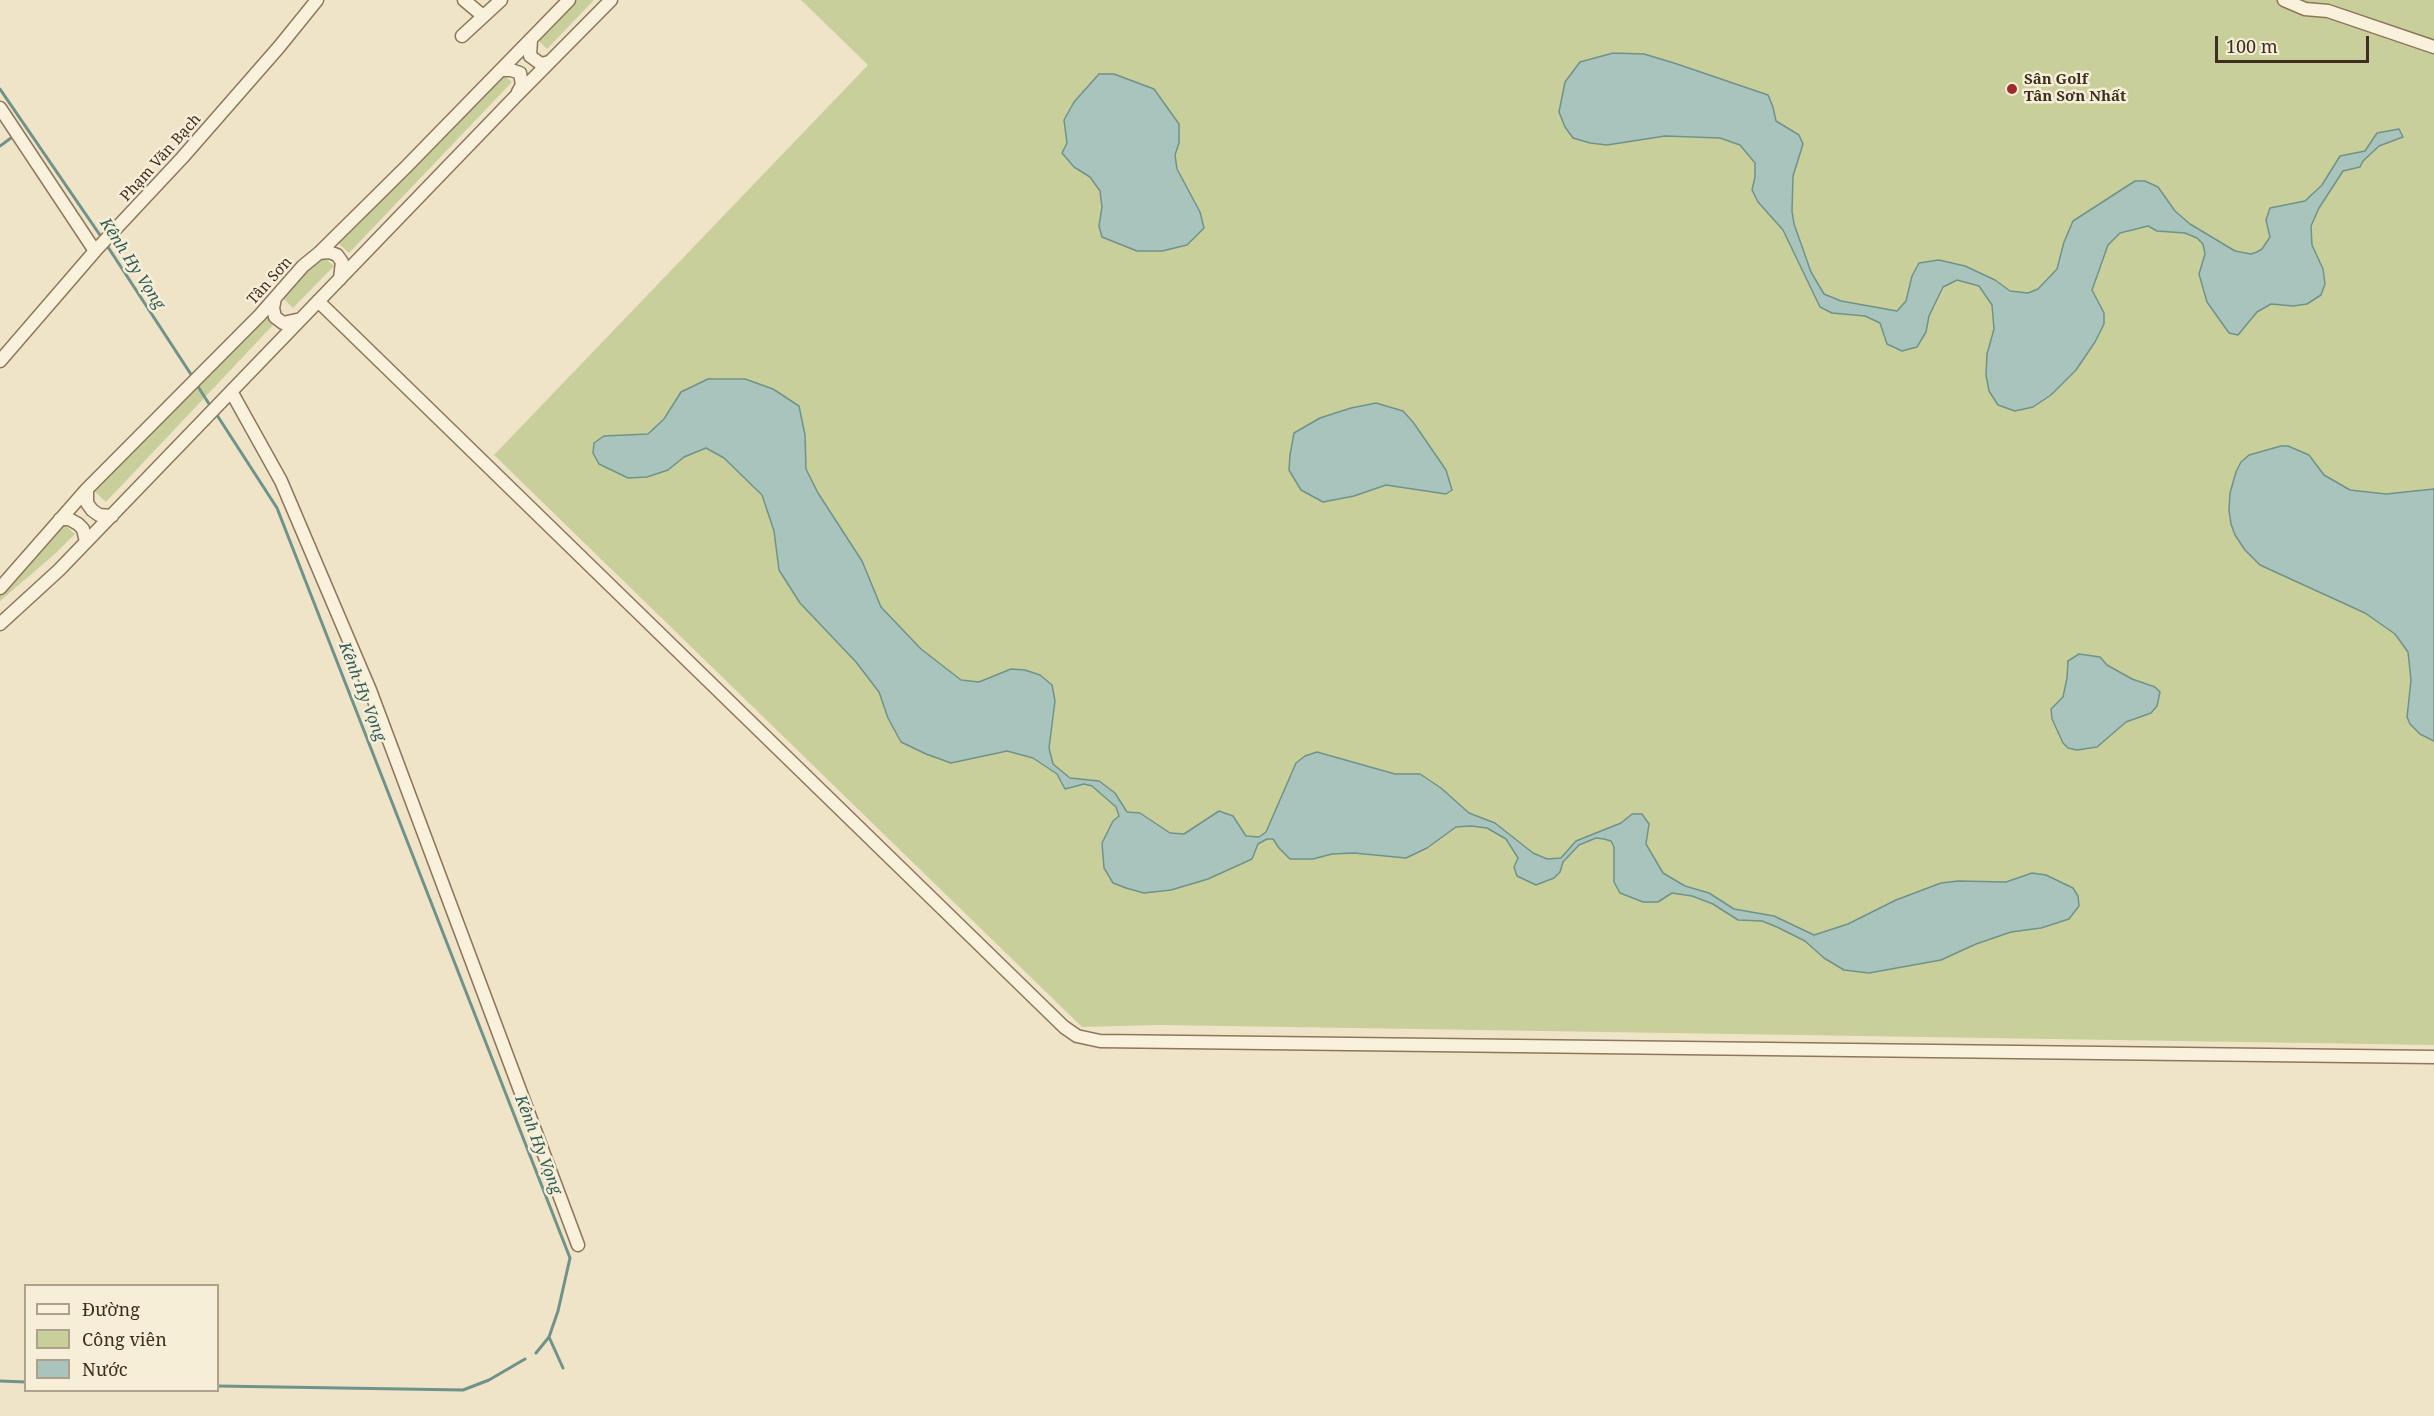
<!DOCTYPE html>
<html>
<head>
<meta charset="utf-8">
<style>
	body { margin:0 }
	#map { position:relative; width:2434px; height:1416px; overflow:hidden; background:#f0e4c8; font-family:"Noto Serif",serif }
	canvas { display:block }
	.legend { position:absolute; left:24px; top:1284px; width:195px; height:108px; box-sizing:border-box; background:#f7eed8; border:2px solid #ada18e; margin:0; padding:8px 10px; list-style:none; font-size:18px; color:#3d2e20 }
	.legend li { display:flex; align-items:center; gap:12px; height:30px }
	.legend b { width:30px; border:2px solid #ada18e }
	.scale { position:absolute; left:2215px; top:36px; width:154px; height:27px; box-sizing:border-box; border:3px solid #3d2e20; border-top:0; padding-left:8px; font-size:18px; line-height:21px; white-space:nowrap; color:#3d2e20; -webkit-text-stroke:4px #f7eed8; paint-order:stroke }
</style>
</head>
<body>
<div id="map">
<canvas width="2434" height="1416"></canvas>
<ul class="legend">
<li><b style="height:8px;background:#faf1dc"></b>Đường</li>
<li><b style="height:16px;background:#c9cf9b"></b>Công viên</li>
<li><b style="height:16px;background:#a9c4bc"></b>Nước</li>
</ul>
<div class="scale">100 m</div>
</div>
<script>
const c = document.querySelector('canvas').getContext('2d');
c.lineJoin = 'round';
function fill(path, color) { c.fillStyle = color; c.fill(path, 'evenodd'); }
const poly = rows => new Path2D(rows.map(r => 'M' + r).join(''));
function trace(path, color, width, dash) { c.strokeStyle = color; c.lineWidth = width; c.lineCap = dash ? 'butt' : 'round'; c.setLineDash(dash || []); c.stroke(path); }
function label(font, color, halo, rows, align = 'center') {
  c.font = font + ' "Noto Serif",serif'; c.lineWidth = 5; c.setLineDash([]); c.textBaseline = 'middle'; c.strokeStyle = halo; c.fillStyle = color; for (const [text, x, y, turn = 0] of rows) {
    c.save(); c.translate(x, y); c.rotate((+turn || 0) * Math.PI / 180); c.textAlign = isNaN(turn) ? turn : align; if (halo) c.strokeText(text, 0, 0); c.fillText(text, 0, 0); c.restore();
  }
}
const green = poly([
	[570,0,594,0,547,49,534,36],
	[801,0,2434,0,2434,1045,1160,1025,1082,1027,494,455,868,65],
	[498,71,512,82,349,253,335,240],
	[321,255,334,266,293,308,280,295],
	[262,312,274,324,106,502,92,489],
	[60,521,75,534,56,553,0,601,0,584]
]);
const water = poly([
	[1613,53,1644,54,1674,63,1768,95,1773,107,1776,121,1799,135,1803,144,1793,176,1792,211,1794,224,1811,272,1824,294,1841,301,1897,311,1906,301,1912,276,1919,263,1939,260,1965,266,1995,280,2010,291,2028,293,2038,289,2057,269,2064,242,2073,221,2135,181,2145,181,2158,187,2175,211,2190,224,2235,251,2251,254,2257,252,2262,249,2270,237,2266,220,2270,208,2305,201,2322,185,2340,156,2365,151,2377,133,2399,129,2403,137,2379,146,2363,161,2360,167,2343,171,2319,208,2311,226,2312,245,2323,269,2325,284,2321,295,2307,304,2293,306,2271,304,2257,312,2238,335,2229,333,2207,302,2199,274,2205,254,2203,244,2197,238,2185,233,2157,231,2148,226,2120,233,2108,245,2092,290,2104,313,2104,324,2095,342,2076,370,2051,395,2033,407,2015,411,1998,405,1989,391,1986,375,1987,354,1994,329,1992,305,1979,286,1957,280,1943,287,1929,316,1926,332,1917,347,1902,351,1887,344,1880,323,1865,316,1832,313,1820,307,1783,230,1758,202,1752,190,1755,177,1755,163,1740,145,1720,138,1665,136,1607,145,1590,143,1573,138,1565,127,1559,112,1565,82,1580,62,1613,53],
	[1099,74,1114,74,1154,89,1179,124,1179,143,1175,155,1177,169,1200,212,1204,228,1187,245,1162,251,1137,251,1102,237,1099,226,1102,207,1100,191,1090,177,1074,167,1062,153,1067,143,1064,120,1074,102,1099,74],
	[708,379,745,379,773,389,799,406,805,435,806,469,818,493,862,561,881,607,921,649,961,680,979,682,1011,669,1025,670,1040,675,1052,685,1055,701,1049,748,1053,764,1070,778,1099,781,1115,793,1127,812,1140,813,1170,833,1184,834,1219,811,1233,816,1246,836,1259,837,1266,832,1296,763,1305,756,1317,752,1395,774,1420,774,1441,788,1469,813,1495,823,1533,853,1547,859,1561,858,1576,841,1621,823,1632,814,1642,814,1649,824,1646,844,1663,873,1685,886,1709,893,1734,909,1774,916,1814,935,1848,924,1896,900,1941,883,1958,881,2006,882,2032,873,2046,875,2073,888,2078,896,2079,906,2069,919,2041,928,2011,932,1976,944,1941,960,1869,973,1844,970,1824,958,1805,941,1777,927,1762,921,1738,920,1713,904,1692,896,1672,893,1658,902,1643,902,1620,893,1614,882,1614,847,1611,841,1604,839,1596,838,1579,845,1563,862,1560,872,1554,878,1536,885,1517,876,1514,867,1518,858,1506,839,1487,828,1471,826,1456,827,1427,848,1406,858,1354,853,1332,854,1313,859,1290,859,1279,848,1273,839,1267,839,1258,844,1252,859,1208,879,1171,890,1144,893,1126,888,1113,883,1104,868,1102,843,1113,821,1119,816,1116,807,1092,786,1084,784,1065,789,1057,774,1033,758,1007,751,951,763,926,754,901,742,888,718,879,692,856,662,800,603,779,570,774,531,762,495,724,458,706,448,684,457,668,470,647,477,628,478,599,464,593,453,594,443,604,436,648,434,664,419,681,392,708,379],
	[1376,403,1403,411,1413,422,1446,470,1452,490,1446,494,1386,485,1354,496,1323,502,1301,490,1289,470,1290,455,1294,433,1320,418,1351,408,1376,403],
	[2281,446,2288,446,2309,455,2324,475,2350,490,2386,494,2434,489,2434,741,2420,734,2410,724,2407,717,2411,680,2408,652,2395,634,2365,613,2260,565,2245,550,2235,535,2231,524,2229,510,2230,493,2236,472,2241,462,2249,455,2281,446],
	[2079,654,2100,657,2107,665,2132,679,2155,687,2160,692,2157,706,2151,713,2126,722,2097,747,2077,750,2068,748,2063,743,2052,719,2051,709,2063,697,2067,678,2068,661,2079,654]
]);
const stream = poly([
	[0,89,102,238],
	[0,146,15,135],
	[106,244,194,379],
	[197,385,211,407],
	[215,412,277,508,570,1258,558,1311,549,1337,536,1353],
	[549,1337,563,1368],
	[0,1381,26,1382],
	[218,1386,463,1390,489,1380,525,1359]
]);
const minor = poly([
	[464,0,483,16],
	[2284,0,2305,9,2328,11,2434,47],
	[462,36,501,0],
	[531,40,530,56,541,64,549,62],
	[501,70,511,70,520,73,522,85,518,92],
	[0,108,95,251],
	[319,253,329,252,337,255,342,262,340,279],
	[275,298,273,308,275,317,283,323,301,319],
	[318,301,1064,1027,1077,1036,1100,1041,2434,1057],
	[0,361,95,251,182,158,279,47,317,0],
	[232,393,281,481,370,690,578,1245],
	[87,489,87,503,92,510,99,515,112,516],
	[60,519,69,519,78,524,83,529,86,542],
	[0,588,87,489,260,315,303,266,319,253,406,167,569,0],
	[0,624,59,570,516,96,611,0]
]);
const markers = [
	[2012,89,6,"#9e2a2b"]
];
const poiNames = [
	["Sân Golf",2024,80],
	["Tân Sơn Nhất",2024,97]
];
const streetNames = [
	["Phạm Văn Bạch",161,158,-48],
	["Tân Sơn",270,281,-48]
];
const waterNames = [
	["Kênh Hy Vọng",132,264,57],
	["Kênh Hy Vọng",362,692,69],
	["Kênh Hy Vọng",538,1145,69]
];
fill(green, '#c9cf9b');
fill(water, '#a9c4bc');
trace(water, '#6f938a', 1.5);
trace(stream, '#6f938a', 3);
trace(minor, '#8d765c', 15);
trace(minor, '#faf1dc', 12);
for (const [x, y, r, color] of markers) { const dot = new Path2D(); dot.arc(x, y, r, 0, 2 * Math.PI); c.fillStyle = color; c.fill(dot); trace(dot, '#f7eed8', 2); }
label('bold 15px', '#3d2e20', '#f7eed8', poiNames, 'left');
label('15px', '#3d2e20', '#f7eed8', streetNames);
label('italic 16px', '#2f5d5a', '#f7eed8', waterNames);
</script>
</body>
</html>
